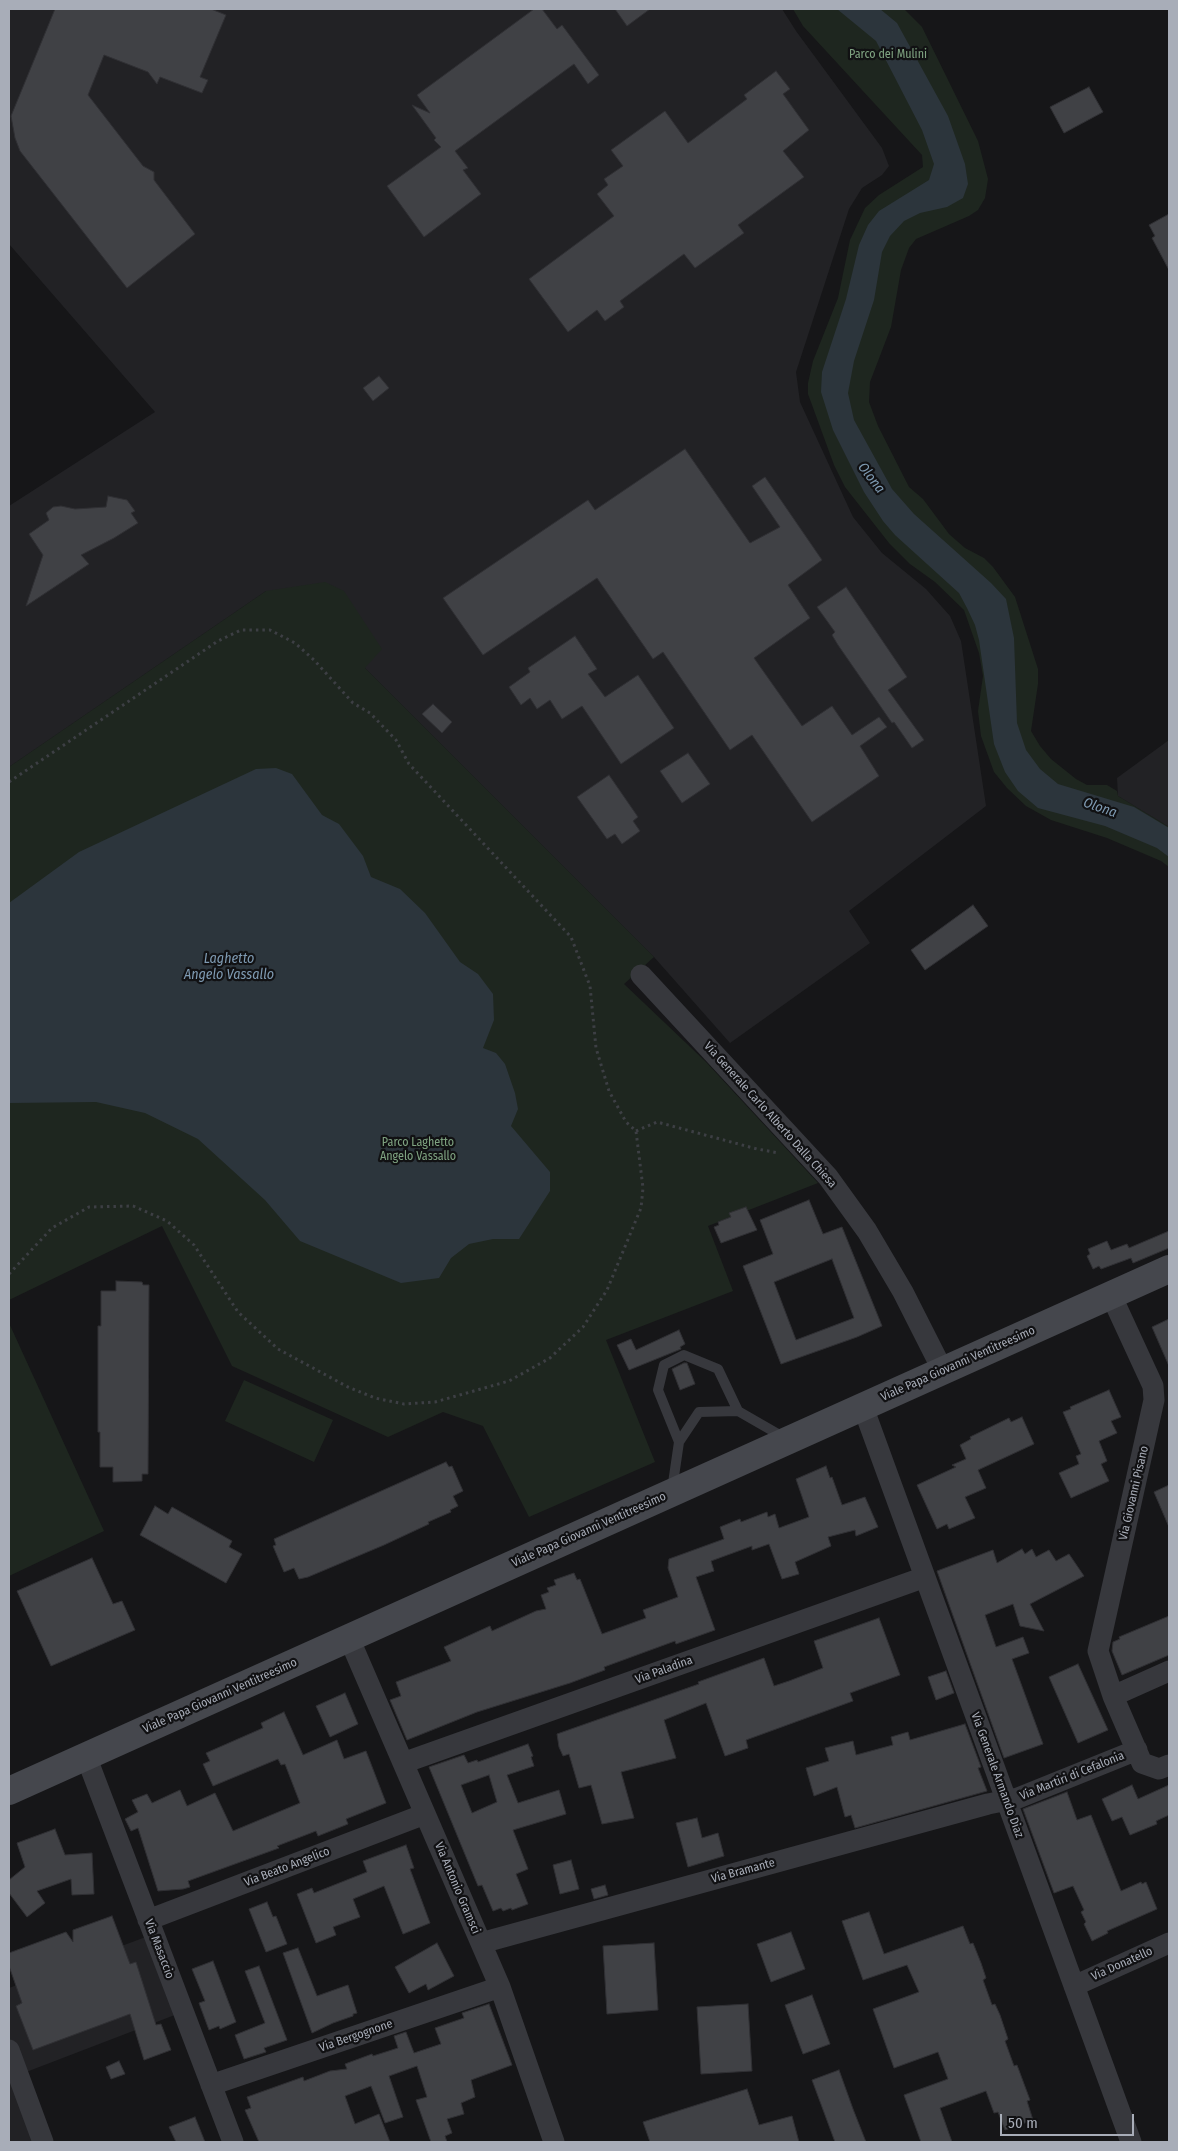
<!DOCTYPE html>
<html>
<head>
<meta charset="utf-8">
<style>
	body { margin:0 }
	#map { position:relative; width:1178px; height:2151px; overflow:hidden; background:#161618; font-family:"Fira Sans Condensed",sans-serif }
	canvas { display:block }
	.frame { position:absolute; inset:0; border:10px solid #a8adb8; pointer-events:none }
	.scale { position:absolute; left:1000px; top:2114px; width:134px; height:22px; box-sizing:border-box; border:2px solid #a8adb8; border-top:0; padding-left:6px; font-size:15px; line-height:18px; white-space:nowrap; color:#a8adb8; -webkit-text-stroke:4px #111113; paint-order:stroke }
</style>
</head>
<body>
<div id="map">
<canvas width="1178" height="2151"></canvas>
<div class="frame"></div>
<div class="scale">50 m</div>
</div>
<script>
const c = document.querySelector('canvas').getContext('2d');
c.lineJoin = 'round';
function fill(path, color) { c.fillStyle = color; c.fill(path, 'evenodd'); }
const poly = rows => new Path2D(rows.map(r => 'M' + r).join(''));
function trace(path, color, width, dash) { c.strokeStyle = color; c.lineWidth = width; c.lineCap = dash ? 'butt' : 'round'; c.setLineDash(dash || []); c.stroke(path); }
function label(font, color, halo, rows, align = 'center') {
  c.font = font + ' "Fira Sans Condensed",sans-serif'; c.lineWidth = 4.5; c.setLineDash([]); c.textBaseline = 'middle'; c.strokeStyle = halo; c.fillStyle = color; for (const [text, x, y, turn = 0] of rows) {
    c.save(); c.translate(x, y); c.rotate((+turn || 0) * Math.PI / 180); c.textAlign = isNaN(turn) ? turn : align; if (halo) c.strokeText(text, 0, 0); c.fillText(text, 0, 0); c.restore();
  }
}
const built = poly([
	[9,9,782,9,796,31,882,148,889,166,882,175,862,188,849,209,796,372,800,402,853,517,882,553,926,589,950,616,961,641,986,806,849,911,870,943,730,1043,654,957,365,668,266,591,9,767,9,506,155,412,9,244],
	[1169,740,1169,827,1118,796,1117,778],
	[151,1935,180,2013,21,2074,9,2043,9,1988],
	[9,2050,43,2142,9,2142]
]);
const green = poly([
	[793,9,904,9,922,27,978,141,988,179,985,198,978,210,969,216,916,239,909,248,901,270,891,327,870,382,869,402,878,426,909,487,923,499,949,534,965,548,984,558,993,567,1015,597,1038,669,1038,684,1031,731,1040,746,1051,759,1076,779,1087,785,1107,785,1117,791,1118,796,1169,827,1169,867,1161,861,1107,838,1051,820,1026,806,1007,788,994,772,981,736,978,711,983,676,979,653,964,610,935,582,910,564,889,543,845,487,834,465,808,394,808,383,813,361,838,298,850,240,865,208,879,195,923,167,922,155,803,26],
	[325,582,344,591,382,649,365,668,654,957,624,984,706,1062,818,1183,708,1226,733,1291,606,1340,655,1462,529,1517,483,1426,443,1412,388,1437,232,1366,162,1226,9,1300,9,767,266,591],
	[9,1323,104,1531,9,1576],
	[244,1380,333,1420,314,1462,225,1421]
]);
const water = poly([
	[837,9,880,9,897,23,948,116,965,164,968,184,963,198,947,207,920,213,904,221,890,236,882,252,874,300,854,361,848,393,854,420,892,489,914,514,991,583,1006,599,1014,638,1017,723,1026,750,1040,769,1058,784,1134,807,1169,828,1169,857,1157,848,1105,826,1038,808,1018,791,1005,772,994,744,979,640,975,625,967,608,959,593,895,535,883,521,864,492,833,430,821,392,822,372,846,299,859,245,868,225,879,211,929,180,934,164,922,130,876,41],
	[276,768,292,774,322,815,339,824,363,856,371,877,400,889,425,913,460,962,478,974,493,994,494,1020,483,1048,496,1053,505,1064,515,1093,518,1109,511,1126,550,1172,550,1191,519,1239,493,1239,469,1244,451,1258,439,1278,401,1283,300,1241,265,1200,198,1139,145,1113,96,1102,9,1103,9,903,79,852,256,769]
]);
const building = poly([
	[55,9,211,9,226,15,200,77,208,80,202,93,160,77,157,84,148,72,104,55,88,95,143,166,154,172,154,180,195,234,127,288,20,151,15,138,11,116,55,9],
	[534,9,542,9,557,29,562,25,599,75,588,84,574,64,455,151,468,168,463,170,481,194,424,237,387,186,441,147,434,140,436,138,412,105,430,113,417,95,534,9],
	[615,9,650,9,627,26,615,9],
	[776,71,790,89,783,94,809,130,783,151,804,177,738,225,744,233,695,268,684,254,620,301,624,307,605,321,597,310,568,332,529,279,614,216,597,194,608,185,604,179,623,166,611,150,665,111,688,143,747,99,744,95,776,71],
	[1089,87,1103,112,1064,133,1050,107,1089,87],
	[1169,214,1169,270,1152,238,1155,236,1149,225,1169,214],
	[379,376,389,388,373,401,363,388,379,376],
	[685,449,750,543,780,527,752,486,765,477,822,560,788,585,810,618,754,658,802,726,832,706,852,735,879,717,887,727,860,746,879,776,812,822,752,735,730,750,663,652,653,659,597,578,483,655,443,598,588,500,595,510,685,449],
	[108,496,127,500,135,511,131,513,138,523,114,538,81,555,89,564,26,606,43,555,29,534,49,520,46,513,53,507,61,506,75,509,106,507,108,496],
	[846,587,907,677,888,690,924,740,912,748,894,722,892,723,838,645,832,635,835,632,817,607,846,587],
	[575,636,597,669,588,674,605,697,638,675,674,728,621,764,582,706,562,719,550,700,537,709,530,698,521,705,509,687,530,672,528,668,575,636],
	[433,704,452,722,442,733,422,714,433,704],
	[688,753,710,784,682,803,660,771,688,753],
	[609,775,638,817,633,821,640,831,622,844,615,834,607,839,577,797,609,775],
	[973,905,988,926,925,970,911,950,973,905],
	[809,1200,823,1234,842,1227,882,1326,857,1337,781,1364,743,1266,773,1254,760,1220,809,1200],
	[832,1259,854,1318,796,1340,774,1282,832,1259],
	[746,1207,757,1230,721,1243,714,1227,719,1225,718,1222,731,1217,729,1213,746,1207],
	[1169,1231,1169,1248,1133,1263,1131,1258,1101,1269,1099,1266,1093,1269,1087,1256,1090,1254,1088,1249,1107,1241,1111,1250,1127,1244,1129,1248,1169,1231],
	[116,1281,142,1282,143,1285,149,1285,148,1474,142,1474,142,1481,113,1482,113,1467,100,1467,100,1432,98,1432,98,1326,101,1326,101,1291,116,1291,116,1281],
	[1169,1319,1169,1366,1152,1327,1169,1319],
	[679,1330,685,1344,680,1347,681,1349,629,1370,617,1345,631,1339,636,1350,679,1330],
	[684,1363,687,1363,695,1384,680,1390,672,1369,684,1363],
	[1109,1390,1121,1417,1111,1421,1117,1433,1099,1441,1107,1461,1101,1464,1109,1481,1071,1498,1059,1473,1079,1464,1076,1456,1081,1454,1063,1412,1071,1409,1070,1407,1109,1390],
	[1022,1417,1034,1444,978,1470,986,1488,965,1497,975,1518,949,1529,947,1524,937,1529,917,1485,956,1467,952,1465,966,1459,960,1445,971,1439,970,1437,1009,1418,1011,1422,1022,1417],
	[446,1462,449,1467,452,1466,463,1491,453,1496,458,1506,450,1510,451,1512,428,1522,429,1524,384,1545,308,1577,299,1579,294,1568,284,1572,273,1546,276,1545,274,1539,446,1462],
	[826,1466,830,1478,832,1477,842,1505,865,1497,878,1527,856,1536,855,1530,828,1537,831,1546,795,1562,799,1574,782,1579,769,1544,752,1550,752,1546,711,1561,714,1571,696,1577,715,1630,676,1644,675,1641,604,1667,605,1670,570,1683,477,1712,407,1740,390,1700,401,1696,396,1682,451,1661,444,1647,490,1626,492,1631,536,1611,546,1609,541,1595,549,1592,547,1588,556,1585,554,1580,574,1573,577,1580,580,1579,602,1634,646,1618,643,1610,678,1597,668,1568,669,1559,724,1539,720,1527,740,1519,741,1522,767,1512,768,1517,775,1514,779,1528,809,1517,796,1479,826,1466],
	[1169,1485,1169,1527,1154,1492,1169,1485],
	[155,1506,168,1514,172,1507,232,1541,229,1547,242,1554,226,1583,140,1535,155,1506],
	[1022,1549,1025,1554,1032,1549,1036,1557,1049,1550,1056,1561,1069,1554,1084,1576,1030,1604,1044,1631,1020,1626,1013,1604,985,1615,996,1647,1023,1637,1029,1653,1012,1659,1043,1744,1004,1758,937,1571,993,1550,997,1563,1022,1549],
	[92,1558,113,1604,122,1601,135,1630,51,1666,17,1591,92,1558],
	[1169,1616,1169,1655,1122,1675,1112,1651,1113,1642,1120,1639,1119,1637,1169,1616],
	[879,1618,900,1675,850,1693,853,1701,746,1740,748,1748,725,1756,706,1703,664,1720,676,1758,621,1772,634,1818,602,1824,591,1785,579,1788,569,1754,563,1756,559,1747,557,1734,699,1684,698,1682,764,1658,774,1686,789,1681,823,1668,814,1641,879,1618],
	[1078,1664,1108,1730,1078,1743,1049,1677,1078,1664],
	[946,1671,954,1693,936,1700,928,1677,946,1671],
	[345,1693,358,1724,330,1737,316,1706,345,1693],
	[284,1712,303,1755,337,1740,344,1759,366,1751,386,1803,346,1819,348,1824,318,1836,316,1831,277,1846,279,1848,188,1881,190,1887,183,1889,158,1891,138,1828,131,1831,125,1819,138,1812,132,1800,147,1794,152,1803,180,1790,187,1806,215,1793,233,1831,300,1803,285,1764,281,1765,278,1759,213,1786,203,1764,210,1761,206,1753,263,1728,261,1723,284,1712],
	[965,1724,981,1767,978,1768,987,1791,855,1828,851,1815,845,1817,837,1787,814,1796,806,1768,829,1761,825,1748,853,1741,856,1755,893,1745,891,1737,908,1732,910,1740,965,1724],
	[528,1744,533,1756,531,1757,534,1766,507,1775,518,1803,559,1790,566,1814,513,1830,528,1869,516,1874,528,1904,512,1910,511,1908,503,1911,501,1908,493,1911,482,1885,478,1886,429,1767,464,1755,468,1763,477,1760,478,1762,528,1744],
	[489,1775,497,1802,472,1813,461,1785,489,1775],
	[1132,1785,1138,1799,1169,1785,1169,1815,1156,1821,1157,1824,1130,1835,1122,1817,1112,1821,1102,1799,1132,1785],
	[1067,1792,1077,1820,1091,1815,1121,1891,1141,1882,1142,1884,1146,1882,1157,1909,1107,1931,1108,1933,1092,1941,1084,1924,1086,1922,1081,1912,1084,1910,1073,1886,1054,1893,1023,1809,1067,1792],
	[697,1818,702,1838,718,1833,724,1856,688,1867,676,1823,697,1818],
	[55,1829,65,1855,92,1853,94,1894,72,1895,71,1879,37,1891,45,1903,27,1917,9,1893,9,1880,25,1867,17,1843,55,1829],
	[406,1845,414,1868,410,1869,430,1923,403,1934,384,1886,353,1899,360,1917,333,1927,336,1935,316,1943,297,1894,312,1888,314,1893,367,1872,363,1861,406,1845],
	[571,1860,579,1889,560,1894,553,1865,571,1860],
	[605,1885,608,1895,594,1899,591,1889,605,1885],
	[267,1902,273,1917,276,1916,287,1944,266,1952,249,1909,267,1902],
	[869,1912,884,1954,963,1926,970,1944,973,1943,981,1963,986,1978,983,1980,992,2005,995,2004,1000,2015,1008,2039,1005,2041,1014,2066,1017,2065,1030,2100,1027,2101,1033,2120,1005,2130,998,2112,994,2113,986,2091,940,2108,952,2142,921,2142,904,2095,948,2079,938,2052,894,2068,873,2009,919,1992,907,1965,863,1980,842,1921,869,1912],
	[112,1916,130,1964,136,1962,156,2025,161,2024,171,2050,144,2060,130,2014,33,2050,16,2006,22,2003,9,1966,9,1953,66,1932,73,1942,73,1930,112,1916],
	[791,1932,805,1969,771,1982,757,1944,791,1932],
	[437,1943,454,1976,428,1990,426,1984,409,1993,395,1967,437,1943],
	[654,1943,658,2010,607,2014,603,1946,654,1943],
	[298,1948,317,1996,348,1985,357,2013,353,2014,353,2016,333,2023,312,2033,283,1953,298,1948],
	[213,1961,236,2022,220,2029,219,2026,209,2030,199,2003,205,2001,192,1969,213,1961],
	[259,1966,287,2040,264,2048,266,2052,244,2059,235,2035,265,2023,245,1971,259,1966],
	[812,1995,830,2044,803,2054,785,2005,812,1995],
	[489,2004,512,2065,471,2080,475,2097,461,2103,464,2114,447,2119,452,2133,445,2136,447,2142,431,2142,416,2100,427,2097,417,2066,389,2076,403,2117,385,2123,371,2086,345,2096,355,2124,379,2114,390,2142,259,2142,245,2110,251,2108,247,2097,303,2077,304,2081,330,2071,347,2069,345,2064,372,2054,373,2056,398,2048,394,2036,406,2032,414,2053,441,2044,435,2028,464,2018,462,2013,489,2004],
	[748,2004,752,2071,701,2074,697,2007,748,2004],
	[119,2061,125,2074,111,2079,106,2067,119,2061],
	[839,2070,853,2109,866,2142,835,2142,812,2080,839,2070],
	[747,2089,759,2125,792,2116,799,2142,650,2142,643,2122,747,2089],
	[195,2117,205,2142,176,2142,169,2127,195,2117]
]);
const path = poly([
	[9,782,218,641,241,630,270,630,295,643,314,660,353,703,370,713,396,740,409,764,571,937,590,986,596,1048,609,1091,626,1122,636,1131,643,1188,641,1208,607,1290,583,1327,550,1358,509,1381,435,1402,404,1404,375,1398,348,1387,278,1349,238,1312,194,1245,167,1221,133,1206,89,1207,52,1228,9,1274],
	[636,1131,657,1122,757,1149,779,1153]
]);
const lane = poly([
	[679,1442,658,1390,664,1365,684,1355,718,1369,738,1411],
	[672,1490,679,1442,699,1412,738,1411,785,1438]
]);
const street = poly([
	[641,975,828,1177,867,1231,903,1292,943,1371],
	[1111,1295,1153,1386,1154,1400,1098,1651,1113,1696],
	[863,1407,1131,2142],
	[349,1638,500,1987,554,2142],
	[1169,1671,1113,1696,1142,1763,1159,1769,1169,1765],
	[86,1756,233,2142],
	[403,1763,925,1577],
	[148,1920,425,1814],
	[481,1943,988,1804,1018,1798,1137,1750],
	[1074,1986,1169,1943],
	[9,2050,43,2142],
	[211,2085,500,1987]
]);
const secondary = poly([
	[9,1791,1169,1269]
]);
const parkNames = [
	["Parco dei Mulini",888,55],
	["Parco Laghetto",418,1143],
	["Angelo Vassallo",418,1157]
];
const streetNames = [
	["Via Generale Carlo Alberto Dalla Chiesa",770,1115,48],
	["Viale Papa Giovanni Ventitreesimo",958,1364,-24],
	["Via Giovanni Pisano",1134,1493,-77],
	["Viale Papa Giovanni Ventitreesimo",589,1530,-24],
	["Via Paladina",664,1670,-20],
	["Viale Papa Giovanni Ventitreesimo",220,1696,-24],
	["Via Generale Armando Diaz",997,1775,70],
	["Via Martiri di Cefalonia",1072,1776,-22],
	["Via Beato Angelico",287,1867,-21],
	["Via Bramante",743,1871,-15],
	["Via Antonio Gramsci",457,1888,67],
	["Via Masaccio",159,1949,69],
	["Via Donatello",1122,1964,-24],
	["Via Bergognone",356,2036,-19]
];
const waterNames = [
	["Olona",871,478,52],
	["Olona",1100,808,19],
	["Laghetto",229,959],
	["Angelo Vassallo",229,975]
];
fill(built, '#222225');
fill(green, '#1e261f');
fill(water, '#2c353c');
fill(building, '#404145');
trace(building, '#303034', 1);
trace(path, '#3d3f44', 3, [2.5, 4]);
trace(lane, '#37383d', 10);
trace(street, '#37383d', 21);
trace(secondary, '#45474d', 28);
label('12px', '#7fa381', '#111113', parkNames);
label('12px', '#a8adb8', '#111113', streetNames);
label('italic 14px', '#7f9bb3', '#111113', waterNames);
</script>
</body>
</html>
